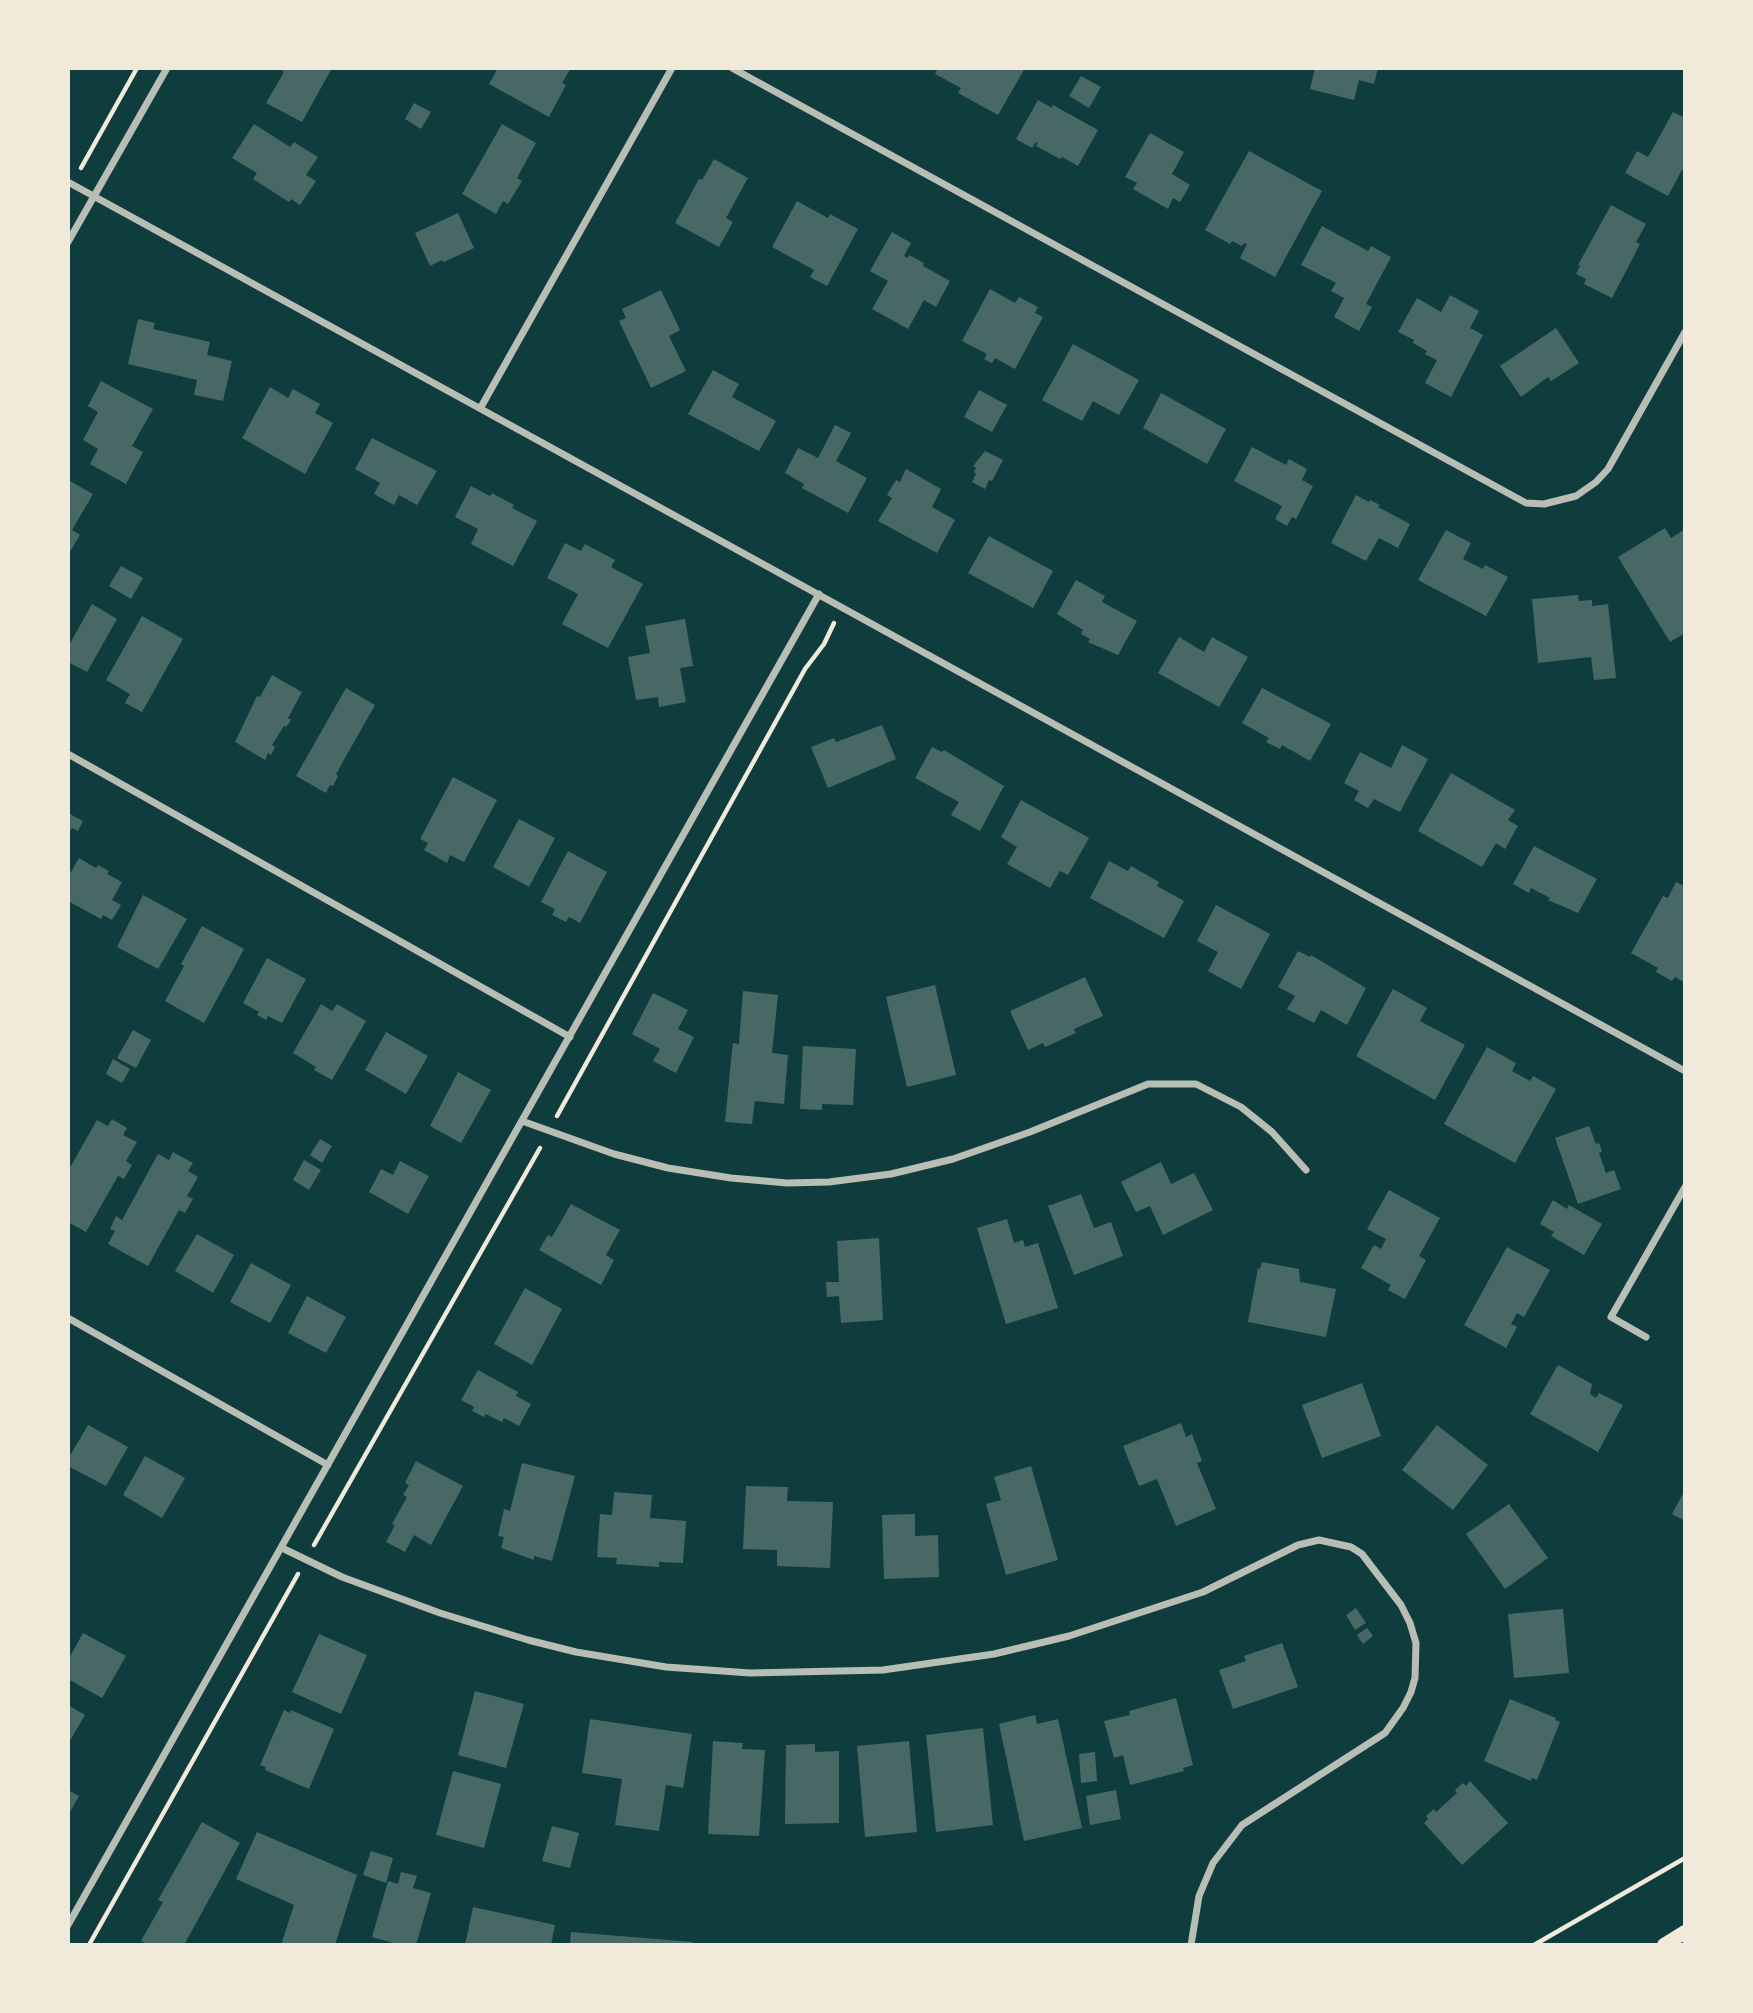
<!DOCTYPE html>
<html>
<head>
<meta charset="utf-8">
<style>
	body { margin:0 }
	#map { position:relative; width:1753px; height:2013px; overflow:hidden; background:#0f3d3e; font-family:Montserrat,sans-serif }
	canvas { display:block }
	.frame { position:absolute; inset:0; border:70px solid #f1e9da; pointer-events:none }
</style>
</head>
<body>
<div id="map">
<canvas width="1753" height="2013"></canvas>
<div class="frame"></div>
</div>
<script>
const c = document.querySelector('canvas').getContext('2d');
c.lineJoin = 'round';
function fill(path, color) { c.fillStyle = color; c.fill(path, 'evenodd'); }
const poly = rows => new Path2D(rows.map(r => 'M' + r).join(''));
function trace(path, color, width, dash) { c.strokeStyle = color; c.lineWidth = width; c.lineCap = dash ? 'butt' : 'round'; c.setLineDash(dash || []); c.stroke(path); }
const building = poly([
	[279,68,332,68,302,122,266,103,284,72],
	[498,68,571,68,562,83,566,85,549,117,489,84],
	[938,68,1025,68,998,115,958,93,961,88,935,74],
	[1315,68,1378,68,1374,84,1359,80,1354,100,1310,89],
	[1081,76,1101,87,1089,108,1069,96],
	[1038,100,1052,108,1053,105,1098,130,1078,166,1062,157,1060,159,1036,146,1038,143,1036,142,1032,148,1016,139],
	[414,103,431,112,421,129,405,119],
	[1673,112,1685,118,1685,171,1682,170,1668,196,1625,173,1637,151,1648,157],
	[254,124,290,147,294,142,318,157,306,175,316,181,300,205,291,199,289,202,253,179,257,173,232,158],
	[502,124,536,143,517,178,522,181,508,204,503,201,496,214,462,194],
	[1150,133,1184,152,1172,174,1190,185,1180,202,1173,198,1168,209,1133,189,1137,183,1125,177],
	[1249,151,1322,191,1275,277,1240,258,1247,244,1244,243,1242,246,1232,241,1230,244,1205,230],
	[714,159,748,178,726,218,733,222,719,247,675,223,699,179,702,180],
	[797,201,828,218,830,214,858,229,827,286,810,277,814,270,772,247],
	[1611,205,1646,224,1636,242,1640,244,1612,298,1584,284,1586,279,1576,274,1580,266,1578,265],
	[458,213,474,248,444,262,442,260,430,266,415,233],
	[1322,226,1368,251,1371,246,1391,257,1366,304,1372,307,1359,331,1334,317,1344,298,1331,291,1336,283,1301,265],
	[892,232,911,243,904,256,908,258,909,255,924,263,923,266,950,281,936,307,924,300,908,329,872,309,888,281,870,271],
	[990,289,1015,303,1019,297,1038,307,1035,313,1043,317,1015,369,995,358,992,363,984,359,987,354,962,341],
	[661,290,680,330,669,336,686,371,651,388,619,321,626,318,622,309],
	[1450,295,1479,311,1470,328,1483,335,1451,397,1425,383,1437,360,1425,354,1427,351,1413,343,1414,340,1398,332,1417,298,1441,312],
	[138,319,155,323,153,329,210,342,207,355,232,361,223,401,194,395,197,380,128,364],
	[1556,328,1579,363,1551,381,1548,377,1521,397,1500,366],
	[1073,344,1139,380,1119,415,1093,401,1082,421,1042,400],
	[713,370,739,384,732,397,776,421,759,451,688,414],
	[101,381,153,409,132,446,143,452,126,484,90,464,98,449,83,440,98,412,88,406],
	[270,387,288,398,293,389,320,404,315,413,333,423,305,474,242,438],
	[979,390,1007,405,992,432,964,417],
	[1161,393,1226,429,1207,464,1143,428],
	[835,425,851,433,836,461,867,478,848,513,802,488,804,484,785,473,798,448,818,458],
	[372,438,437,471,417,505,399,495,394,505,374,494,380,483,355,469],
	[1252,447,1286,465,1289,459,1307,469,1302,480,1313,486,1296,519,1292,517,1287,526,1275,519,1282,506,1234,481],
	[985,451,1003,460,992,481,989,480,985,489,972,482,976,474,974,472,976,468,973,466],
	[906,469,941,489,932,507,955,520,937,553,878,521,892,498,887,495,896,480,900,482],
	[68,480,93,494,72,530,80,535,68,555],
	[471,486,490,496,492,493,514,505,512,508,537,521,513,566,471,544,478,529,455,517],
	[1356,495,1369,502,1370,500,1380,505,1378,507,1410,524,1398,548,1379,538,1366,561,1331,543],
	[1665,528,1671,538,1685,529,1685,633,1670,642,1618,557],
	[1446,530,1471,543,1463,559,1483,569,1485,565,1508,577,1486,616,1418,580],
	[989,536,1053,571,1033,608,968,573],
	[565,543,581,551,585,544,615,560,611,567,643,584,608,648,562,624,578,594,547,578],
	[121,566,143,578,131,599,109,586],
	[1076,580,1105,596,1102,602,1137,621,1118,655,1088,642,1090,639,1081,634,1083,630,1057,614],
	[1578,595,1579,601,1592,600,1592,606,1608,604,1616,678,1594,680,1591,657,1538,663,1532,599],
	[92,604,117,619,87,672,68,662,68,647],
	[142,616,183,639,142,712,125,703,130,694,106,680],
	[685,619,693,666,680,668,686,702,659,707,658,697,636,700,628,657,650,653,645,626],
	[1179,637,1204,652,1212,637,1248,657,1219,707,1158,673],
	[272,675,302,692,288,718,291,720,286,727,284,726,272,745,275,747,271,755,268,753,265,760,235,742,257,696,260,697],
	[346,688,375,705,336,774,338,776,333,786,330,785,326,793,296,776],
	[1262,688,1331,724,1310,761,1282,745,1280,749,1266,742,1269,738,1242,723],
	[882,725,896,759,828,788,811,747,834,738,836,742],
	[1402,745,1428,759,1400,812,1374,799,1368,808,1354,800,1359,791,1344,783,1360,752,1391,768],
	[932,747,942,752,944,750,1004,786,980,831,951,815,959,802,915,778],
	[1451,773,1515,810,1508,820,1518,826,1505,849,1496,843,1482,867,1418,831],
	[453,777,497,800,464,862,450,855,447,863,424,850,428,843,420,839],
	[1021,800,1089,838,1068,875,1060,871,1050,888,1007,864,1017,847,1001,837],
	[68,813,83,821,78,831,72,828,68,834],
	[519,819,555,838,529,887,493,867],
	[1534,846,1597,879,1578,913,1548,900,1550,898,1531,888,1529,893,1513,884],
	[568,851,607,872,580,923,569,917,566,922,552,915,555,909,541,902],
	[79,858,96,868,98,865,109,871,107,874,122,882,112,900,121,905,112,920,103,915,101,919,68,901,68,877],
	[1109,861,1128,871,1131,866,1159,882,1157,886,1184,901,1164,938,1090,898],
	[1676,882,1685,886,1685,983,1675,977,1672,981,1656,972,1658,968,1631,953,1663,896,1668,898],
	[143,895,187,919,158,969,117,947],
	[1216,905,1270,934,1241,989,1208,971,1218,952,1197,941],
	[202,926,244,949,204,1023,165,1001,184,966,181,964],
	[1298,951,1310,957,1311,955,1366,988,1347,1025,1321,1010,1314,1023,1287,1009,1295,996,1278,987],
	[267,958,306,979,282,1023,268,1016,266,1020,257,1015,259,1012,243,1003],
	[1085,977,1103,1016,1074,1029,1076,1033,1045,1047,1043,1043,1028,1050,1010,1011],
	[935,985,956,1075,907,1087,886,997],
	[1393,989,1427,1008,1420,1021,1465,1045,1435,1100,1356,1056],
	[743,991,778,995,772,1053,788,1055,784,1104,755,1101,752,1124,725,1122,732,1050,733,1043,739,1044],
	[653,993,688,1010,678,1029,694,1037,676,1073,653,1061,660,1049,632,1034],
	[321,1004,332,1011,337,1004,366,1021,332,1080,314,1070,316,1067,293,1053],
	[133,1030,151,1040,136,1068,117,1058],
	[386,1032,428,1056,406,1094,365,1070],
	[803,1046,856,1049,853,1105,822,1104,822,1110,800,1109],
	[1487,1047,1516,1063,1512,1071,1530,1081,1533,1076,1556,1089,1515,1163,1444,1124],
	[113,1059,130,1069,122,1083,106,1074],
	[458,1072,491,1090,461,1143,430,1126],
	[112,1119,127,1128,123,1135,137,1142,126,1161,132,1165,124,1179,118,1176,86,1232,68,1222,68,1171,97,1120,108,1126],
	[1589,1126,1596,1144,1599,1143,1602,1151,1599,1153,1606,1173,1614,1170,1621,1189,1578,1204,1555,1138],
	[320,1139,332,1146,322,1163,310,1155],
	[173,1152,193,1163,188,1171,198,1177,187,1196,193,1199,185,1213,179,1210,148,1266,108,1244,115,1231,110,1229,116,1216,122,1220,158,1154,169,1160],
	[304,1160,321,1170,309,1190,293,1180],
	[400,1161,429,1176,408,1214,369,1192,381,1169,393,1175],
	[1161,1162,1171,1184,1194,1173,1213,1210,1163,1235,1150,1206,1136,1212,1121,1182],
	[1389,1190,1440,1218,1419,1256,1426,1260,1405,1299,1388,1290,1391,1285,1361,1268,1374,1245,1381,1249,1386,1239,1367,1229],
	[1081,1194,1094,1228,1111,1222,1123,1256,1074,1275,1048,1206],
	[1553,1200,1567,1209,1569,1205,1602,1224,1584,1255,1551,1236,1554,1232,1540,1224],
	[571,1204,620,1230,606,1255,614,1260,601,1285,539,1250,548,1235,552,1237],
	[1007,1219,1014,1243,1023,1240,1025,1247,1038,1243,1058,1308,1006,1324,977,1228],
	[197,1234,234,1255,213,1293,175,1271],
	[879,1238,883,1320,841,1323,839,1296,827,1297,826,1282,839,1282,837,1241],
	[1507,1247,1550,1270,1524,1317,1517,1313,1511,1324,1517,1327,1506,1348,1464,1325],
	[1262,1262,1299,1269,1300,1282,1336,1289,1326,1337,1248,1322,1258,1268,1260,1269],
	[251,1263,291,1285,270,1323,230,1302],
	[525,1288,562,1309,532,1365,494,1344],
	[307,1296,346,1317,326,1353,288,1333],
	[1558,1365,1592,1384,1590,1394,1596,1398,1599,1393,1623,1405,1598,1452,1530,1414],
	[478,1370,518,1392,516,1396,531,1404,519,1426,504,1418,502,1422,486,1414,484,1417,472,1411,474,1407,461,1400],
	[1362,1383,1381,1436,1322,1458,1302,1405],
	[1181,1423,1186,1437,1192,1434,1202,1461,1197,1463,1216,1509,1176,1526,1157,1479,1139,1486,1123,1446],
	[88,1425,128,1447,106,1486,68,1466,68,1459],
	[1437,1425,1488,1465,1453,1510,1402,1470],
	[145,1456,185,1478,162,1518,123,1495],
	[416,1461,463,1486,431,1545,414,1535,405,1552,386,1542,395,1525,392,1524,407,1497,403,1495,409,1485,405,1483],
	[522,1463,575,1476,552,1561,534,1556,534,1560,501,1548,504,1537,498,1536,504,1509,510,1511],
	[1031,1466,1058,1560,1006,1575,986,1504,1001,1500,994,1477],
	[746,1486,788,1487,787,1501,833,1502,830,1568,777,1566,777,1550,743,1549],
	[1685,1490,1685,1521,1672,1514],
	[614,1492,652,1495,650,1518,686,1521,683,1563,659,1562,659,1567,616,1564,617,1558,597,1557,600,1514,612,1515],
	[1509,1504,1548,1558,1505,1589,1466,1534],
	[915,1514,915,1536,938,1535,939,1577,884,1579,882,1515],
	[1356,1608,1366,1623,1355,1630,1346,1615],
	[1563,1609,1569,1673,1514,1678,1508,1614],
	[1367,1628,1373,1636,1363,1644,1357,1635],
	[83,1633,126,1656,102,1698,68,1679,68,1660],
	[319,1634,367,1655,341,1714,292,1692],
	[1282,1643,1298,1687,1233,1709,1219,1670,1246,1661,1244,1656],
	[475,1691,524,1704,506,1768,458,1755],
	[1176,1698,1193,1765,1183,1768,1184,1771,1130,1785,1123,1755,1114,1758,1104,1721,1130,1715,1129,1711],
	[1510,1699,1556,1718,1555,1720,1560,1722,1537,1780,1532,1778,1531,1781,1484,1761],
	[68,1705,85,1715,68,1744],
	[284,1710,290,1713,291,1710,334,1729,309,1789,265,1770,266,1767,260,1765],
	[1035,1715,1037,1724,1058,1719,1082,1828,1024,1841,999,1724],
	[590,1719,692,1734,683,1788,666,1785,659,1831,615,1825,622,1779,582,1773],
	[983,1728,993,1825,936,1832,926,1735],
	[713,1741,743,1743,742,1749,765,1750,759,1836,708,1834],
	[909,1741,917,1832,865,1837,857,1746],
	[815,1744,815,1752,839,1751,839,1823,785,1824,786,1745],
	[1095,1752,1097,1781,1081,1783,1079,1754],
	[453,1771,501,1784,484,1848,436,1835],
	[1470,1781,1508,1823,1462,1865,1424,1823,1428,1819,1426,1816,1434,1809,1436,1812,1457,1793,1455,1790,1463,1783,1466,1786],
	[68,1790,79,1796,68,1815],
	[1116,1790,1121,1819,1090,1825,1086,1796],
	[202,1822,240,1843,184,1945,148,1945,141,1941,163,1902,158,1900],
	[552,1826,579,1833,570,1868,542,1861],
	[257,1832,357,1875,335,1945,281,1945,294,1905,236,1879],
	[371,1851,393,1858,386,1883,363,1875],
	[401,1872,417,1876,413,1888,431,1893,416,1945,401,1945,372,1937,388,1881,398,1884],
	[473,1907,555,1925,551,1945,465,1945],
	[571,1932,693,1942,693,1945,570,1945]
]);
const path = poly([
	[81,168,137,68],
	[557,1116,805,669,824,644,834,623],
	[314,1545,540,1148],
	[89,1945,298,1574],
	[1534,1945,1685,1858]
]);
const minor = poly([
	[732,68,1526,503,1544,504,1576,496,1596,482,1608,469,1685,332],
	[68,182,1685,1071],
	[68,242,167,68],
	[481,407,672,68],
	[68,754,570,1037],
	[522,1121,614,1154,668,1168,731,1178,787,1183,829,1182,891,1174,953,1159,1030,1132,1148,1084,1196,1084,1241,1107,1272,1132,1306,1170],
	[68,1318,328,1465],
	[1646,1337,1611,1317,1685,1187],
	[282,1548,342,1577,440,1613,528,1640,576,1652,666,1667,750,1673,883,1670,994,1654,1069,1636,1203,1592,1298,1545,1319,1540,1351,1547,1362,1554,1401,1605,1410,1623,1416,1643,1415,1678,1411,1692,1403,1708,1385,1733,1242,1825,1213,1863,1199,1896,1191,1945],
	[68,1925,819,594]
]);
const secondary = poly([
	[1664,1945,1685,1932]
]);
fill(building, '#486865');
trace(path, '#f1e9da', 4.5);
trace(minor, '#b8beb3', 7);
trace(secondary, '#f1e9da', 14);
</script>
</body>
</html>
